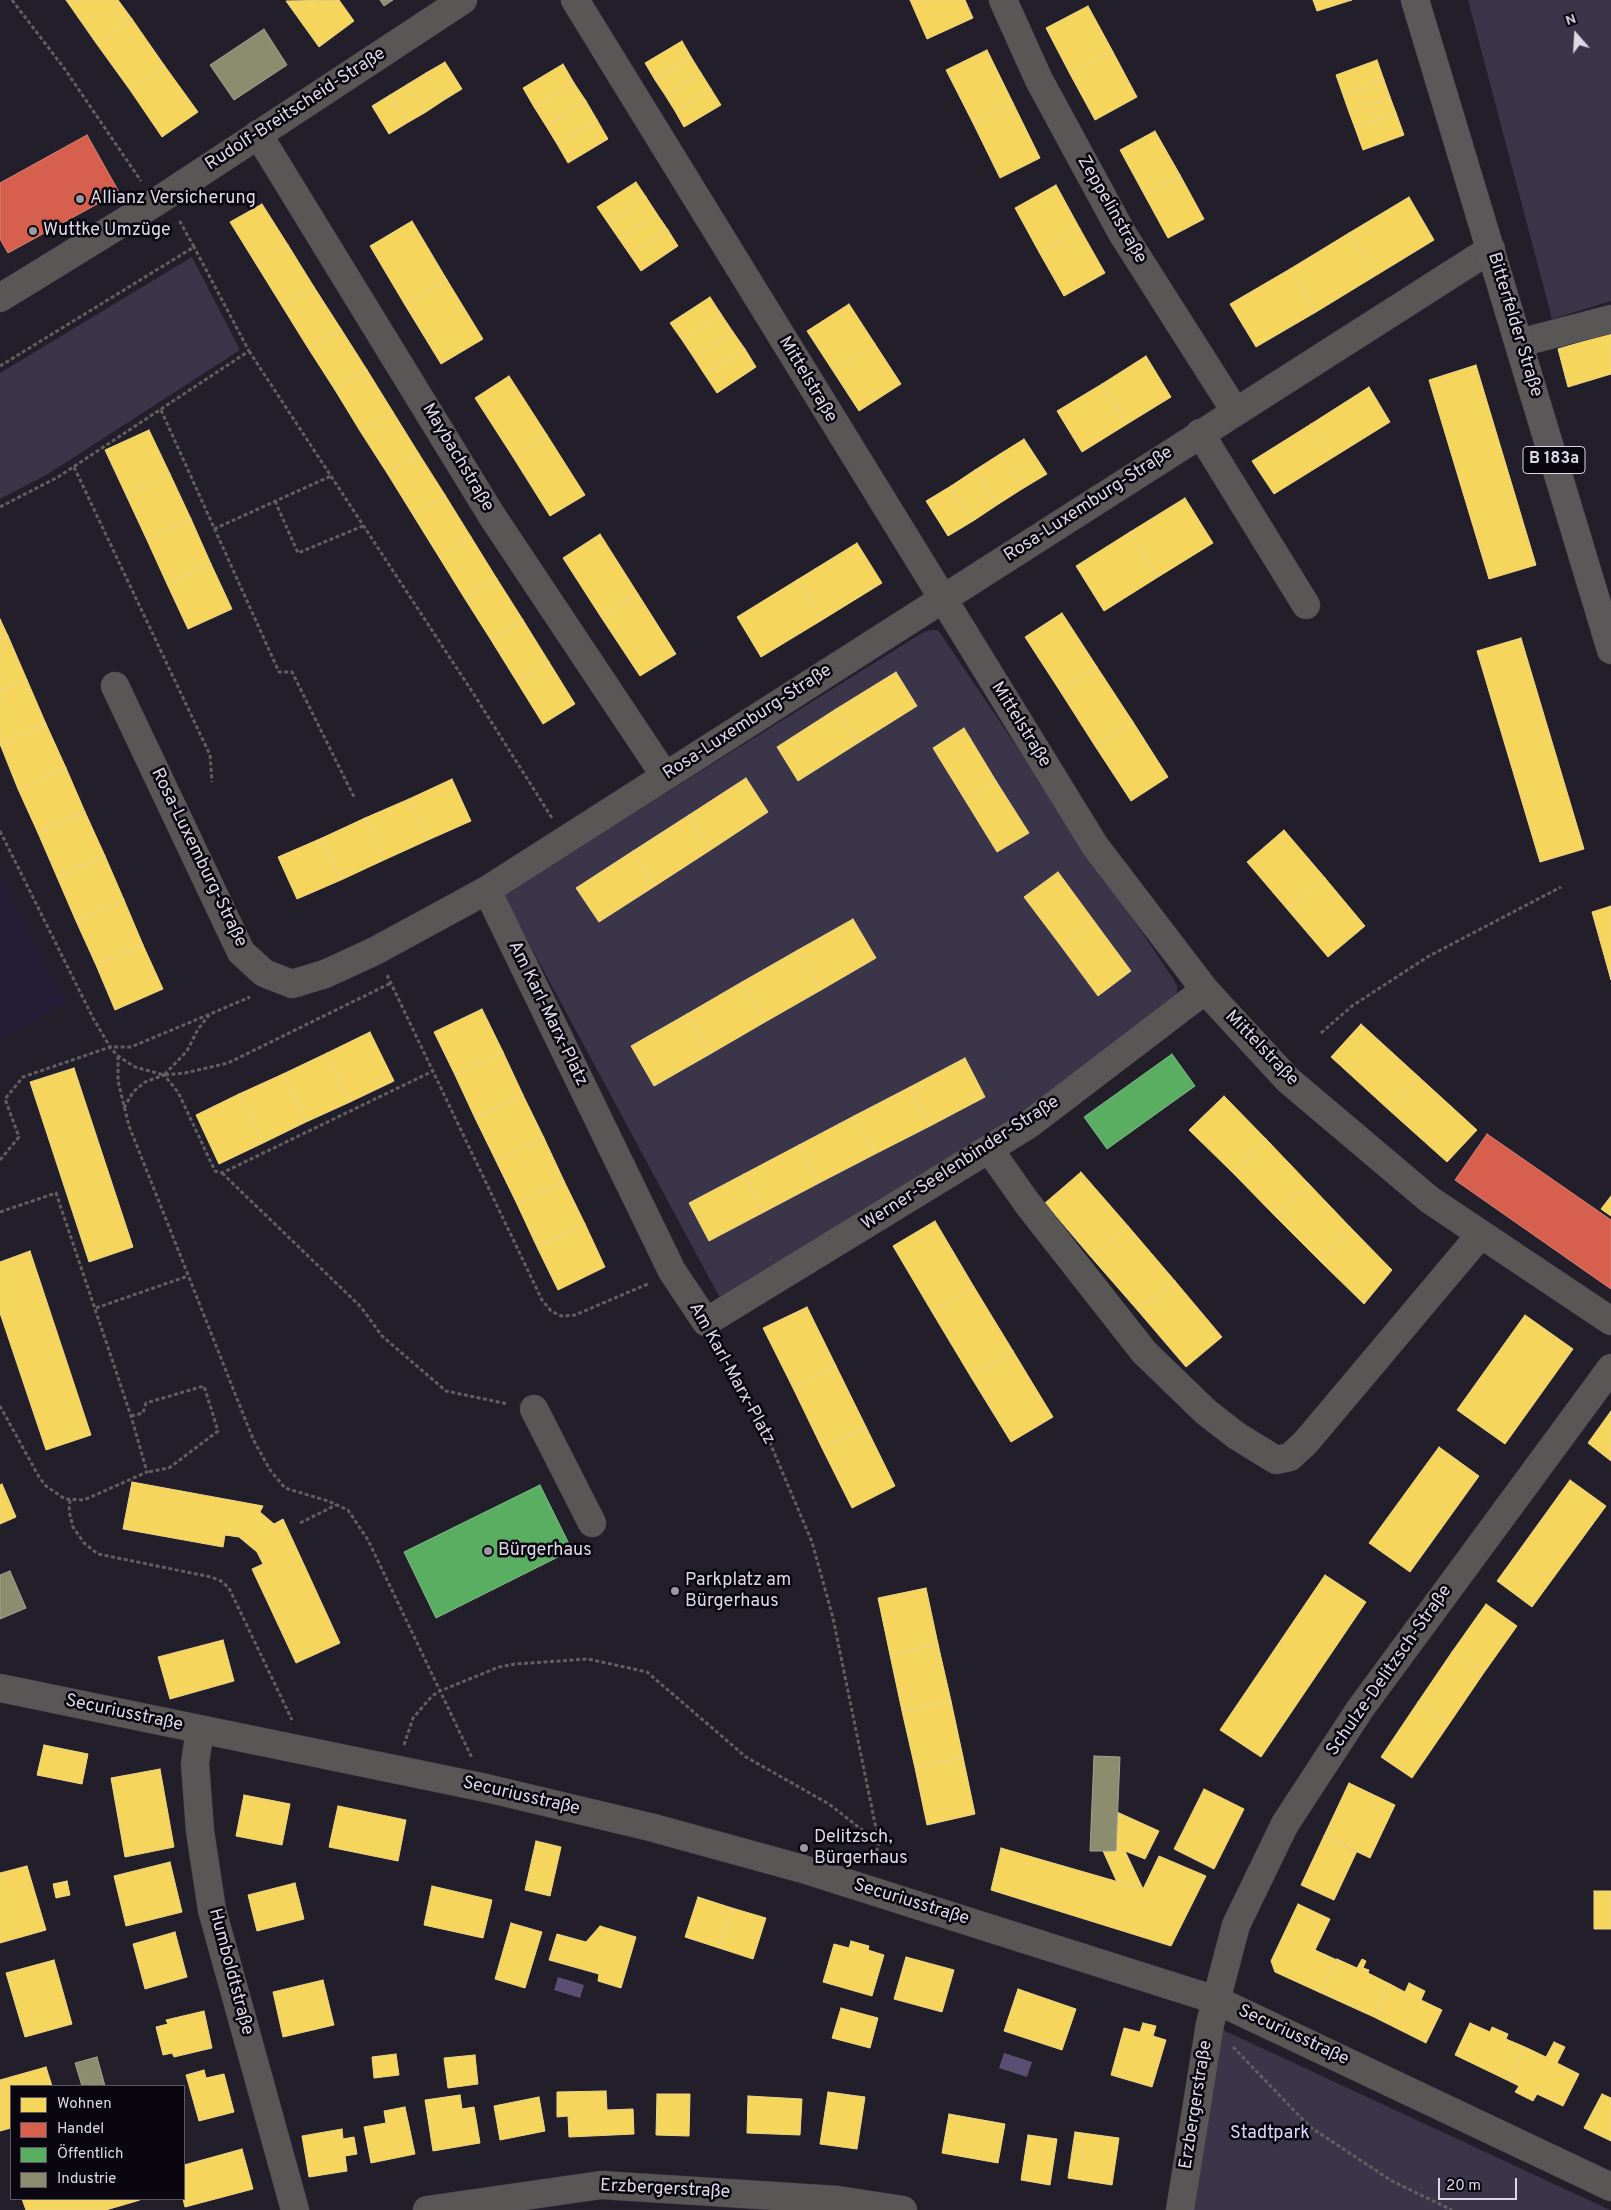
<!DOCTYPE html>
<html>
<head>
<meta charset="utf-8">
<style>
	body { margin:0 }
	#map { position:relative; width:1611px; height:2210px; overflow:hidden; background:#221e2a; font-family:Overpass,sans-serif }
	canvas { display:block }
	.legend { position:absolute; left:10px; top:2085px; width:175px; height:115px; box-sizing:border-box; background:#09060f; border:1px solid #5d5a65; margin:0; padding:6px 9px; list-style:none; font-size:15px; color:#dcd9e7 }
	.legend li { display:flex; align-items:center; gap:10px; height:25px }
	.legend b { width:25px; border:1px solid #5d5a65 }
	.north { position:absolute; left:1551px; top:10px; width:50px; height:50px; -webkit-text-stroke:4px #09060f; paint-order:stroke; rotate:341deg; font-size:14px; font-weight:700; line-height:20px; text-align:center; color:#dcd9e7 }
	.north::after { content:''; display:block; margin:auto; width:18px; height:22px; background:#dcd9e7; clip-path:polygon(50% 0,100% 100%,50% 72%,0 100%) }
	.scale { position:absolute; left:1438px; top:2178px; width:79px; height:22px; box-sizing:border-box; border:2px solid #dcd9e7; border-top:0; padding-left:6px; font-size:15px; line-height:18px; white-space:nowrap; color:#dcd9e7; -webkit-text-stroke:4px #09060f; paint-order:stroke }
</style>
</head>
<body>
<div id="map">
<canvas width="1611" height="2210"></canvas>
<ul class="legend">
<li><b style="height:14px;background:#f6d55c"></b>Wohnen</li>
<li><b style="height:14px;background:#d6604d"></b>Handel</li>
<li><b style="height:14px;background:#5aae61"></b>Öffentlich</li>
<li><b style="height:14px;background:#8c8c6e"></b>Industrie</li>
</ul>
<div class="north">N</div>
<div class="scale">20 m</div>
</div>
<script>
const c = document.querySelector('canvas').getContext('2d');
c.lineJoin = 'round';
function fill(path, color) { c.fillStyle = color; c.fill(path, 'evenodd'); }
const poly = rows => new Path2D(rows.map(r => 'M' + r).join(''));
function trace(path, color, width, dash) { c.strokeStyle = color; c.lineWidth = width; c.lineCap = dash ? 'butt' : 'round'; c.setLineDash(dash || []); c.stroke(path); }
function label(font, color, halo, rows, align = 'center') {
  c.font = font + ' Overpass,sans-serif'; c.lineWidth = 5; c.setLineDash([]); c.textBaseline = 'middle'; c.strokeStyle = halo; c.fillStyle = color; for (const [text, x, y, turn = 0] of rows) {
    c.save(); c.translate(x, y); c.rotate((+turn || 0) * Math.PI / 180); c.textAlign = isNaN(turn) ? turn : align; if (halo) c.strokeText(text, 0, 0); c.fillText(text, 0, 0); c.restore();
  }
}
const built = poly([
	[0,873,65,1003,0,1040]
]);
const green = poly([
	[1468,0,1611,0,1611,301,1552,319],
	[192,257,240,350,48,474,0,499,0,373],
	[930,630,938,630,1174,980,1177,986,1177,993,1171,1000,1016,1116,866,1213,720,1298,503,895,922,633],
	[1210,2024,1610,2210,1180,2210]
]);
const water = poly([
	[558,1977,584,1985,580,1998,554,1990],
	[1004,2053,1032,2062,1027,2077,999,2068]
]);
const homes = poly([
	[66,0,118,0,132,19,96,43,66,0],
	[339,0,354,21,319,47,286,1,339,0],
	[910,0,965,0,973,18,927,39,910,0],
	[1313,0,1352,0,1317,11,1313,0],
	[1088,6,1113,52,1070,74,1046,28,1088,6],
	[132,19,164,65,130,90,96,43,132,19],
	[682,41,691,57,655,80,645,63,682,41],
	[987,50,1013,103,973,123,946,70,987,50],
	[1113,52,1137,97,1095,120,1070,74,1113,52],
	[691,57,701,73,665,95,655,80,691,57],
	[1377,60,1384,80,1343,95,1336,75,1377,60],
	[445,62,462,89,444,100,426,73,445,62],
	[563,64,574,83,534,107,523,88,563,64],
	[164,65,198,112,162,137,130,90,164,65],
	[426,73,444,100,426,112,408,84,426,73],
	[701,73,711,89,675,111,665,95,701,73],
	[1384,80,1390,97,1349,112,1343,95,1384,80],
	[574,83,586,101,546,126,534,107,574,83],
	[408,84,426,112,407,123,390,95,408,84],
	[711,89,721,105,684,127,675,111,711,89],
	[390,95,407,123,389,134,372,106,390,95],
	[1390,97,1396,113,1355,128,1349,112,1390,97],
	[586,101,597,120,557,144,546,126,586,101],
	[1013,103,1040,158,1000,178,973,123,1013,103],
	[1396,113,1404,135,1363,150,1355,128,1396,113],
	[597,120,608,139,568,163,557,144,597,120],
	[1155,131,1180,175,1144,194,1120,150,1155,131],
	[1180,175,1204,219,1168,238,1144,194,1180,175],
	[636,182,646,197,608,223,597,207,636,182],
	[1056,185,1080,229,1039,252,1015,208,1056,185],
	[646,197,657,214,619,239,608,223,646,197],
	[1409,197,1434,240,1375,276,1349,233,1409,197],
	[262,204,288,245,256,264,230,222,262,204],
	[657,214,668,230,630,255,619,239,657,214],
	[412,221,447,280,405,305,370,246,412,221],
	[1080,229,1105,273,1064,296,1039,252,1080,229],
	[668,230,678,246,641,271,630,255,668,230],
	[1349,233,1375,276,1316,312,1290,269,1349,233],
	[288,245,314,287,282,306,256,264,288,245],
	[1290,269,1316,312,1256,347,1230,304,1290,269],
	[447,280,483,339,441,364,405,305,447,280],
	[314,287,341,329,308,348,282,306,314,287],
	[710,297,721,314,682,340,670,323,710,297],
	[849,304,875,344,833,371,807,331,849,304],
	[721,314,733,332,694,358,682,340,721,314],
	[341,329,367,370,335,390,308,348,341,329],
	[733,332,745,349,705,375,694,358,733,332],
	[1611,333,1611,374,1568,387,1558,349,1611,333],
	[875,344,901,384,859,411,833,371,875,344],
	[745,349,756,367,717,393,705,375,745,349],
	[1146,356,1171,397,1127,424,1102,384,1146,356],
	[1476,365,1536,565,1489,579,1429,380,1476,365],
	[367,370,393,412,360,431,335,390,367,370],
	[509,376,547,435,513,457,475,398,509,376],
	[1102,384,1127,424,1082,452,1057,411,1102,384],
	[1369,387,1390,422,1332,458,1311,424,1369,387],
	[393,412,419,454,387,473,360,431,393,412],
	[1311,424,1332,458,1274,494,1252,461,1311,424],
	[149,430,170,474,126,495,105,450,149,430],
	[547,435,585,495,550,516,513,457,547,435],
	[1024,439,1047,474,1022,489,1000,454,1024,439],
	[419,454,445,495,413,515,387,473,419,454],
	[1000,454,1022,489,997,505,975,470,1000,454],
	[975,470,997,505,973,521,951,486,975,470],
	[170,474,191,519,147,540,126,495,170,474],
	[951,486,973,521,948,536,926,501,951,486],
	[445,495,471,537,439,557,413,515,445,495],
	[1185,498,1213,543,1158,577,1130,532,1185,498],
	[191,519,211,564,167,584,147,540,191,519],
	[1130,532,1158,577,1104,611,1076,566,1130,532],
	[600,534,638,594,601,617,563,558,600,534],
	[471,537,497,579,465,599,439,557,471,537],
	[857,543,882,583,822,620,797,580,857,543],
	[211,564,232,609,188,629,167,584,211,564],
	[497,579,523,620,491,640,465,599,497,579],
	[797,580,822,620,761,657,737,617,797,580],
	[638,594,676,654,640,676,601,617,638,594],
	[1062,613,1097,667,1060,691,1025,637,1062,613],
	[0,619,8,636,0,639,0,619],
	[523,620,549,662,517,682,491,640,523,620],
	[8,636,27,680,0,691,0,639,8,636],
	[1521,638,1584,849,1540,862,1477,651,1521,638],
	[549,662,575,704,543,724,517,682,549,662],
	[1097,667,1133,722,1095,746,1060,691,1097,667],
	[896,672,917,706,858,743,836,709,896,672],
	[27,680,46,724,0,744,0,691,27,680],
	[836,709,858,743,798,781,777,747,836,709],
	[1133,722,1168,777,1131,801,1095,746,1133,722],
	[46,724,66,768,18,789,0,744,46,724],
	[964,728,996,781,965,800,933,748,964,728],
	[66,768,85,812,38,833,18,789,66,768],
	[746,778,768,812,712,849,689,815,746,778],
	[452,779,471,821,428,840,409,799,452,779],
	[996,781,1029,833,997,852,965,800,996,781],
	[409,799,428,840,384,860,365,818,409,799],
	[85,812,105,856,57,877,38,833,85,812],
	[689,815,712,849,655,886,633,851,689,815],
	[365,818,384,860,341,880,322,838,365,818],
	[1284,830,1325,878,1287,909,1247,862,1284,830],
	[322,838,341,880,297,899,278,857,322,838],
	[633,851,655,886,599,922,576,888,633,851],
	[105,856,124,900,76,921,57,877,105,856],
	[1058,872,1094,921,1061,946,1024,897,1058,872],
	[1325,878,1365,926,1328,957,1287,909,1325,878],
	[124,900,143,945,96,965,76,921,124,900],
	[1611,906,1611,980,1592,912,1611,906],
	[853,919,876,958,821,990,798,950,853,919],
	[1094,921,1131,971,1098,996,1061,946,1094,921],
	[143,945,163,989,115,1010,96,965,143,945],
	[798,950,821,990,765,1022,742,982,798,950],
	[742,982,765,1022,710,1054,687,1014,742,982],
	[482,1009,503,1052,455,1075,434,1032,482,1009],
	[687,1014,710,1054,654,1086,631,1046,687,1014],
	[1361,1024,1419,1077,1389,1110,1331,1057,1361,1024],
	[370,1032,394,1081,350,1102,327,1053,370,1032],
	[503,1052,523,1095,475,1118,455,1075,503,1052],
	[327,1053,350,1102,306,1122,283,1074,327,1053],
	[965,1058,985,1097,930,1126,910,1087,965,1058],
	[74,1068,133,1247,89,1262,30,1082,74,1068],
	[283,1074,306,1122,263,1143,239,1094,283,1074],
	[1419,1077,1477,1130,1447,1162,1389,1110,1419,1077],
	[910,1087,930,1126,875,1154,854,1116,910,1087],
	[239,1094,263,1143,219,1164,196,1115,239,1094],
	[523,1095,544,1138,496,1161,475,1118,523,1095],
	[1224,1096,1266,1139,1233,1173,1189,1130,1224,1096],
	[854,1116,875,1154,819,1183,799,1145,854,1116],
	[544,1138,564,1181,517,1204,496,1161,544,1138],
	[1266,1139,1308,1183,1276,1217,1233,1173,1266,1139],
	[799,1145,819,1183,764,1212,744,1174,799,1145],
	[1081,1172,1128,1226,1091,1257,1045,1203,1081,1172],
	[744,1174,764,1212,709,1241,689,1203,744,1174],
	[564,1181,585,1224,537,1247,517,1204,564,1181],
	[1308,1183,1350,1227,1320,1261,1276,1217,1308,1183],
	[1611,1196,1611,1216,1601,1209,1611,1196],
	[935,1221,974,1287,932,1312,893,1246,935,1221],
	[585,1224,605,1267,558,1290,537,1247,585,1224],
	[1128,1226,1175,1281,1139,1312,1091,1257,1128,1226],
	[1350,1227,1392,1270,1364,1304,1320,1261,1350,1227],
	[30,1251,91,1435,46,1450,0,1313,0,1262,30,1251],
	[1175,1281,1222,1337,1186,1367,1139,1312,1175,1281],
	[974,1287,1013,1351,971,1377,932,1312,974,1287],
	[807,1307,836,1366,793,1388,763,1328,807,1307],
	[1525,1315,1573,1349,1505,1444,1457,1410,1525,1315],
	[1013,1351,1053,1417,1011,1442,971,1377,1013,1351],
	[836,1366,866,1427,822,1448,793,1388,836,1366],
	[1611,1411,1611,1461,1588,1443,1611,1411],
	[866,1427,895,1486,852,1508,822,1448,866,1427],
	[1439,1447,1479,1476,1410,1572,1369,1543,1439,1447],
	[1570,1480,1606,1506,1532,1607,1497,1581,1570,1480],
	[132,1482,263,1506,260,1512,274,1524,283,1519,340,1643,296,1663,252,1569,263,1564,257,1552,239,1537,225,1535,223,1547,123,1529,132,1482],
	[2,1484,16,1517,0,1524,0,1485,2,1484],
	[1325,1575,1366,1602,1261,1757,1220,1730,1325,1575],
	[926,1588,938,1644,890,1655,878,1598,926,1588],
	[1486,1604,1517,1626,1483,1674,1452,1652,1486,1604],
	[223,1640,234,1681,170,1699,158,1657,223,1640],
	[938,1644,951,1701,902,1711,890,1655,938,1644],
	[1452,1652,1483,1674,1449,1724,1418,1702,1452,1652],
	[951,1701,963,1757,915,1768,902,1711,951,1701],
	[1418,1702,1449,1724,1412,1778,1381,1757,1418,1702],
	[44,1745,88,1754,82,1784,37,1775,44,1745],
	[963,1757,975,1814,927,1825,915,1768,963,1757],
	[160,1769,174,1847,125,1857,111,1778,160,1769],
	[1349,1783,1395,1805,1370,1858,1324,1836,1349,1783],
	[1204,1789,1244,1809,1214,1869,1174,1849,1204,1789],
	[244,1795,290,1804,282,1845,236,1836,244,1795],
	[338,1806,406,1820,398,1861,329,1847,338,1806],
	[1117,1812,1159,1831,1145,1859,1125,1851,1143,1889,1117,1882,1103,1851,1116,1851,1117,1812],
	[1324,1836,1357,1851,1334,1900,1301,1885,1324,1836],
	[536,1841,561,1847,550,1896,525,1890,536,1841],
	[1001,1848,1143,1889,1159,1856,1206,1876,1171,1946,991,1890,1001,1848],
	[170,1862,182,1912,126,1926,114,1876,170,1862],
	[27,1866,46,1930,0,1943,0,1873,27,1866],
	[67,1881,70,1895,56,1898,53,1884,67,1881],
	[295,1883,304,1919,257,1931,248,1895,295,1883],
	[432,1886,492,1900,483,1938,424,1925,432,1886],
	[1594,1891,1611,1891,1611,1929,1594,1929,1594,1891],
	[698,1897,732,1908,719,1948,685,1937,698,1897],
	[1298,1904,1330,1919,1315,1950,1337,1960,1321,1993,1275,1972,1271,1961,1298,1904],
	[732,1908,766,1918,753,1959,719,1948,732,1908],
	[511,1923,542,1932,525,1988,495,1979,511,1923],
	[600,1926,636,1937,621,1988,598,1981,599,1974,549,1960,557,1934,586,1942,600,1926],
	[175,1932,187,1977,145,1989,133,1944,175,1932],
	[851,1941,869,1946,868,1950,884,1955,872,1996,823,1982,834,1944,849,1948,851,1941],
	[906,1957,954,1970,942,2012,894,1999,906,1957],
	[1337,1959,1357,1968,1362,1959,1366,1961,1363,1968,1369,1970,1368,1973,1390,1984,1374,2017,1321,1993,1337,1959],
	[54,1960,72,2024,25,2037,6,1973,54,1960],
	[323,1980,334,2025,283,2037,273,1992,323,1980],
	[1409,1983,1425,1991,1421,2000,1442,2010,1426,2043,1374,2017,1390,1984,1405,1992,1409,1983],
	[1018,1989,1076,2009,1062,2050,1004,2031,1018,1989],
	[841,2008,878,2018,870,2048,832,2038,841,2008],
	[204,2011,212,2048,174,2057,172,2053,163,2055,156,2027,168,2024,166,2020,204,2011],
	[1143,2023,1156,2026,1153,2036,1166,2040,1152,2087,1111,2075,1124,2028,1140,2032,1143,2023],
	[1470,2023,1490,2032,1492,2027,1508,2034,1506,2039,1525,2047,1509,2081,1455,2055,1470,2023],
	[1554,2042,1565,2047,1557,2063,1579,2074,1563,2106,1537,2094,1533,2101,1515,2092,1519,2086,1509,2081,1525,2047,1546,2057,1554,2042],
	[396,2054,399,2075,374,2078,372,2057,396,2054],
	[475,2055,478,2084,448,2088,444,2058,475,2055],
	[46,2067,52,2086,11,2086,11,2128,0,2131,0,2080,46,2067],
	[204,2070,206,2078,224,2074,234,2112,199,2121,186,2075,204,2070],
	[606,2091,607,2110,633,2109,634,2134,569,2137,568,2116,557,2117,557,2092,606,2091],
	[828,2092,865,2097,857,2149,820,2144,828,2092],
	[657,2094,690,2094,689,2136,656,2135,657,2094],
	[1602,2094,1611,2098,1611,2141,1584,2128,1602,2094],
	[460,2095,462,2109,474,2107,480,2143,433,2151,425,2100,460,2095],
	[748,2096,802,2099,800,2135,747,2133,748,2096],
	[539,2097,545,2131,500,2140,494,2106,539,2097],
	[405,2107,415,2154,371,2163,364,2127,386,2123,384,2111,405,2107],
	[949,2114,1005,2124,998,2163,942,2153,949,2114],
	[342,2129,343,2139,354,2137,357,2154,345,2156,347,2171,309,2177,302,2136,342,2129],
	[1075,2132,1119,2138,1112,2185,1068,2178,1075,2132],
	[1028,2135,1057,2139,1050,2185,1021,2180,1028,2135],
	[242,2149,253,2189,185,2207,183,2199,184,2165,242,2149],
	[22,2199,140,2199,140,2200,106,2210,26,2210,22,2199]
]);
const shops = poly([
	[87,135,119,192,8,253,0,239,0,183,87,135],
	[1487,1134,1611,1220,1611,1289,1455,1180,1487,1134]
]);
const public = poly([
	[1172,1054,1195,1086,1107,1149,1084,1117,1172,1054],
	[540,1485,572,1550,436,1618,404,1552,540,1485]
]);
const industry = poly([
	[380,0,393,0,384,6,380,0],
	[264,29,287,65,234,100,210,65,264,29],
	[10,1571,26,1608,0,1619,0,1575,10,1571],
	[1094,1756,1120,1757,1116,1851,1090,1851,1094,1756],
	[97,2057,105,2086,82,2086,75,2063,97,2057]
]);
const path = poly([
	[12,0,64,68,141,181],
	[249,351,475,696,552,818],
	[0,366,194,247,179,220],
	[161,410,279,672,292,672,355,799],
	[74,467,210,755,212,782],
	[275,501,298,553,363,526],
	[0,507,58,477,249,351,194,247],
	[214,529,331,476],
	[0,831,93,1018,110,1047,118,1056,135,1067,164,1075,187,1051,198,1029,210,1014,250,997],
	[387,975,542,1300,551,1311,561,1316,575,1315,650,1283],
	[1321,1033,1352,1006,1429,956,1561,887],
	[118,1056,118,1081,129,1126,253,1439,270,1470,285,1488,328,1501,348,1510,368,1540,472,1758],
	[165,1075,185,1073,228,1063,391,983],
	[124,1108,133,1092,145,1082,164,1075,178,1092,215,1171,222,1173,433,1071],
	[0,1160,19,1137,5,1099,23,1077,110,1047,131,1047,210,1014],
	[222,1173,361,1307,382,1336,446,1391,508,1404],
	[0,1212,56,1193,131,1416,147,1472,84,1500,65,1499,46,1486,39,1477,0,1406],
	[96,1308,188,1276],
	[718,1344,765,1431,812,1542,833,1618,879,1843,873,1863],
	[131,1416,143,1413,146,1403,204,1386,218,1431,169,1468,147,1472],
	[70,1500,69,1511,73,1527,84,1543,98,1554,211,1577,221,1581,229,1588,292,1720],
	[300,1523,336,1505],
	[404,1745,413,1718,432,1696,440,1691,499,1667,515,1664,588,1659,647,1672,746,1757,829,1804,879,1843],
	[1233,2047,1310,2127,1392,2181,1452,2210]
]);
const minor = poly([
	[575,0,1095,846,1205,990,1288,1080,1430,1200,1611,1321],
	[1003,0,1039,80,1122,233,1235,411],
	[258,134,492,516,665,776],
	[0,298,156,202,463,0],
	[1519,343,1611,319],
	[1200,433,1306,605],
	[115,686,241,952,264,973,292,984,325,974,375,951,487,890,1491,249],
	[487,890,672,1271,706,1322,1028,1125,1205,990],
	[989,1149,1027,1203,1144,1352,1206,1412,1237,1436,1276,1460,1290,1457,1306,1442,1481,1234],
	[534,1409,592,1523],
	[0,1688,486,1788,650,1827,803,1869,1216,2000,1611,2187],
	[200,1730,195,1763,200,1831,212,1910,295,2210],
	[427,2210,601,2185,838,2200,903,2210],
	[1180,2210,1210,2024,1236,1925,1285,1824,1360,1709,1611,1368]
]);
const major = poly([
	[1415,0,1611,650]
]);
const markers = [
	[80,199,5,"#9b98a5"],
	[33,231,5,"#9b98a5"],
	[488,1551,5,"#9b98a5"],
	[675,1591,5,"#9b98a5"],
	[804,1848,5,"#9b98a5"]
];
const shields = [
	[1554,460,62]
];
const shieldNames = [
	["B 183a",1554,460]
];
const streetNames = [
	["Rudolf-Breitscheid-Straße",296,110,-33],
	["Zeppelinstraße",1111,210,60],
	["Bitterfelder Straße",1514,325,73],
	["Mittelstraße",807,380,59],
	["Maybachstraße",457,458,59],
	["Rosa-Luxemburg-Straße",1089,505,-33],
	["Rosa-Luxemburg-Straße",748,723,-33],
	["Mittelstraße",1020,725,58],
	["Rosa-Luxemburg-Straße",198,858,64],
	["Am Karl-Marx-Platz",547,1014,64],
	["Mittelstraße",1261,1049,46],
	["Werner-Seelenbinder-Straße",961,1164,-33],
	["Am Karl-Marx-Platz",731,1374,61],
	["Schulze-Delitzsch-Straße",1390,1671,-55],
	["Securiusstraße",124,1714,12],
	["Securiusstraße",521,1797,13],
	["Securiusstraße",911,1903,17],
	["Humboldtstraße",230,1972,75],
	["Securiusstraße",1293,2036,25],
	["Erzbergerstraße",1197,2105,-81],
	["Erzbergerstraße",665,2190,3]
];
const poiNames = [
	["Allianz Versicherung",90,199],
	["Wuttke Umzüge",43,231],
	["Bürgerhaus",498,1551],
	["Parkplatz am",685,1581],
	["Bürgerhaus",685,1602],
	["Delitzsch,",814,1838],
	["Bürgerhaus",814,1859]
];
const parkNames = [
	["Stadtpark",1270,2134]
];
fill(built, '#251d35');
fill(green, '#3b354a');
fill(water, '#5a4f73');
fill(homes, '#f6d55c');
trace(homes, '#eed686', 1);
fill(shops, '#d6604d');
trace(shops, '#d8847b', 1);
fill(public, '#5aae61');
trace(public, '#81bb89', 1);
fill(industry, '#8c8c6e');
trace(industry, '#a4a392', 1);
trace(minor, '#3d3944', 29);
trace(major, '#3d3944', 29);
trace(path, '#615f61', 3, [4, 2.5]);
trace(minor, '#595756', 28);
trace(major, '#5b5859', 28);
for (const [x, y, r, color] of markers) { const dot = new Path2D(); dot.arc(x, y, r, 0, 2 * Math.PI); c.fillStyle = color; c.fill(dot); trace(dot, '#09060f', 2); }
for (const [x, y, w] of shields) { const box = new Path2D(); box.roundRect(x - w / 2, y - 13.5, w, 27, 4); c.fillStyle = '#09060f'; c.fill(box); trace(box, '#dcd9e7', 1); }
label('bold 16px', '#dcd9e7', null, shieldNames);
label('18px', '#dcd9e7', '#09060f', streetNames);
label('18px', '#dcd9e7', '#09060f', poiNames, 'left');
label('18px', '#e0d6fd', '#09060f', parkNames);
</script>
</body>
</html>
